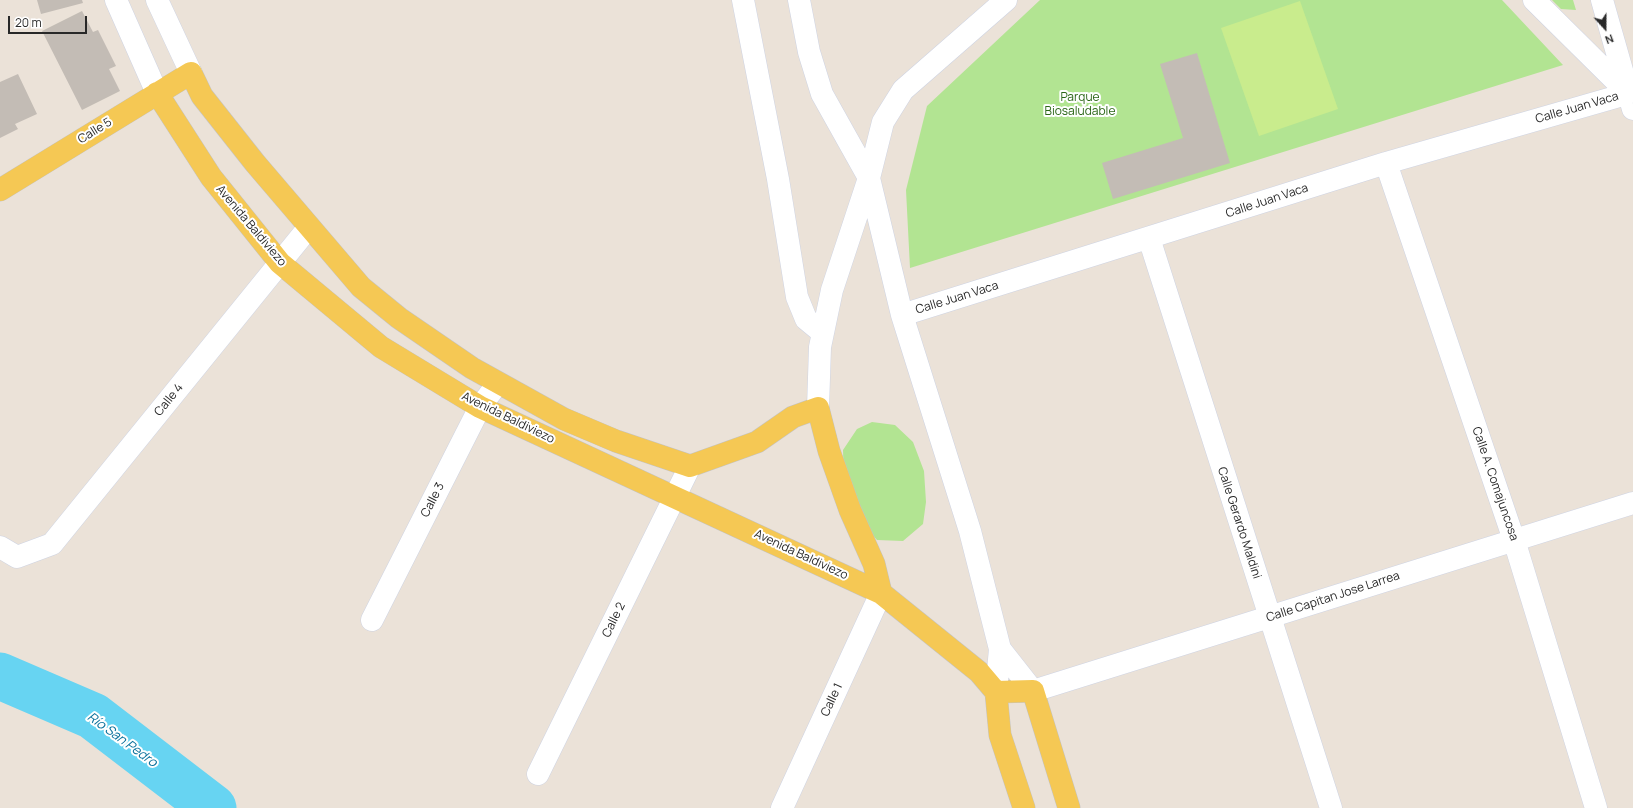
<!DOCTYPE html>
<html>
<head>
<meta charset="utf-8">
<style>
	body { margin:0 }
	#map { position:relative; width:1633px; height:808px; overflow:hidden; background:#ebe2d8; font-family:Manrope,sans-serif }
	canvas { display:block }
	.north { position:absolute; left:1585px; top:8px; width:40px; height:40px; -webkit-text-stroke:3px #fff; paint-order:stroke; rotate:159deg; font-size:11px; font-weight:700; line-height:16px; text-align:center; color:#282828 }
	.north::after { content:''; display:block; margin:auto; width:14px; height:18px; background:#282828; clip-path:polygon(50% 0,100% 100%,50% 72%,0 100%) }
	.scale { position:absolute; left:8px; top:16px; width:79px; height:18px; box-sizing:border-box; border:2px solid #282828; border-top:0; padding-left:5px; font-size:12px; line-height:14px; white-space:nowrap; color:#282828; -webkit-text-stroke:3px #fff; paint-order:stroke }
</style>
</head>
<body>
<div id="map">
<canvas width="1633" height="808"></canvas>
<div class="north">N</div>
<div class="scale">20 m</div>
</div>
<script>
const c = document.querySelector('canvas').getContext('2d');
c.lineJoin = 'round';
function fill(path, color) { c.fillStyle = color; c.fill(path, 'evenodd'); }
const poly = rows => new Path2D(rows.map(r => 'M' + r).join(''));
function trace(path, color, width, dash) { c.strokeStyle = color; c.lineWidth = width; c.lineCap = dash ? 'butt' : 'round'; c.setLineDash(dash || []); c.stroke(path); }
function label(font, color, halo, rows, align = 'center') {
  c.font = font + ' Manrope,sans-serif'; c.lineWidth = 4; c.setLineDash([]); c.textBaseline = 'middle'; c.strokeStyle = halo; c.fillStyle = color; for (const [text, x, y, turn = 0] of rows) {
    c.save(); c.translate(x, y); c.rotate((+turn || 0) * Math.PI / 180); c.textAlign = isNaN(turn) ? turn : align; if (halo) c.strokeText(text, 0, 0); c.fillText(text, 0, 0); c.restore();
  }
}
const green = poly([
	[1040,0,1502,0,1563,65,910,268,906,190,927,106],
	[1552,0,1573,0,1576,10,1561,9],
	[872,422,895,425,913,442,924,471,926,502,923,524,903,541,877,540,861,522,844,486,843,450,857,429]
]);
const pitch = poly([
	[1300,1,1338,109,1259,136,1221,28]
]);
const river = poly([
	[0,676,93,716,213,808]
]);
const building = poly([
	[37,0,82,0,83,3,41,14],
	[82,11,93,32,98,30,116,66,109,69,120,91,82,110,42,31],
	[1197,53,1230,163,1113,199,1102,163,1183,138,1160,64],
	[18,74,37,114,15,124,18,129,0,138,0,82]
]);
const minor = poly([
	[116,0,157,93],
	[157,0,191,73],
	[743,0,778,179,797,297,806,319,823,333],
	[799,0,809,52,822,94,869,178,902,315,970,531,1000,649,996,692],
	[1534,0,1628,93],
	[1602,0,1633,109],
	[1386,163,1514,540,1596,808],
	[1149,238,1331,808],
	[902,315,1386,163,1633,92],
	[818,408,820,347,832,290,869,178,883,122,903,90,1006,0],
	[0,547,17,557,52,544,309,227],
	[372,620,480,407,498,383],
	[1000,649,1033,691,1633,503],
	[538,774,690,466],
	[782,808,881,593]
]);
const primary = poly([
	[157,93,211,177,280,263,381,347,480,407,881,593,979,672,996,692,1000,735,1024,808],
	[0,190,191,73,202,96,255,163,361,287,399,318,472,368,564,419,616,441,690,466,757,442,793,417,818,408,829,451,850,510,874,564,881,593],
	[996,692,1033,691,1069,808]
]);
const parkNames = [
	["Parque",1080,98],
	["Biosaludable",1080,112]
];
const streetNames = [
	["Calle Juan Vaca",1577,108,-16],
	["Calle 5",95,131,-32],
	["Calle Juan Vaca",1267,201,-18],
	["Avenida Baldiviezo",251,226,50],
	["Calle Juan Vaca",957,298,-17],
	["Calle 4",169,400,-51],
	["Avenida Baldiviezo",508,418,26],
	["Calle A. Comajuncosa",1495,484,71],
	["Calle 3",433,500,-63],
	["Calle Gerardo Maldini",1239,523,72],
	["Avenida Baldiviezo",801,555,25],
	["Calle Capitan Jose Larrea",1333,597,-18],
	["Calle 2",614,620,-64],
	["Calle 1",832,700,-65]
];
const waterNames = [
	["Río San Pedro",122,740,36]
];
fill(green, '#b2e492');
fill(pitch, '#c9ec8d');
trace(river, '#67d4f2', 47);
fill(building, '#c3bcb5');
trace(minor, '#ced3e2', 23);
trace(primary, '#c3c3c3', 23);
trace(minor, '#fff', 22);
trace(primary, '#f5c854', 22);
label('12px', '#2b6617', '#fff', parkNames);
label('12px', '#282828', '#fff', streetNames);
label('italic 13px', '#09709b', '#fff', waterNames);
</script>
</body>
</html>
